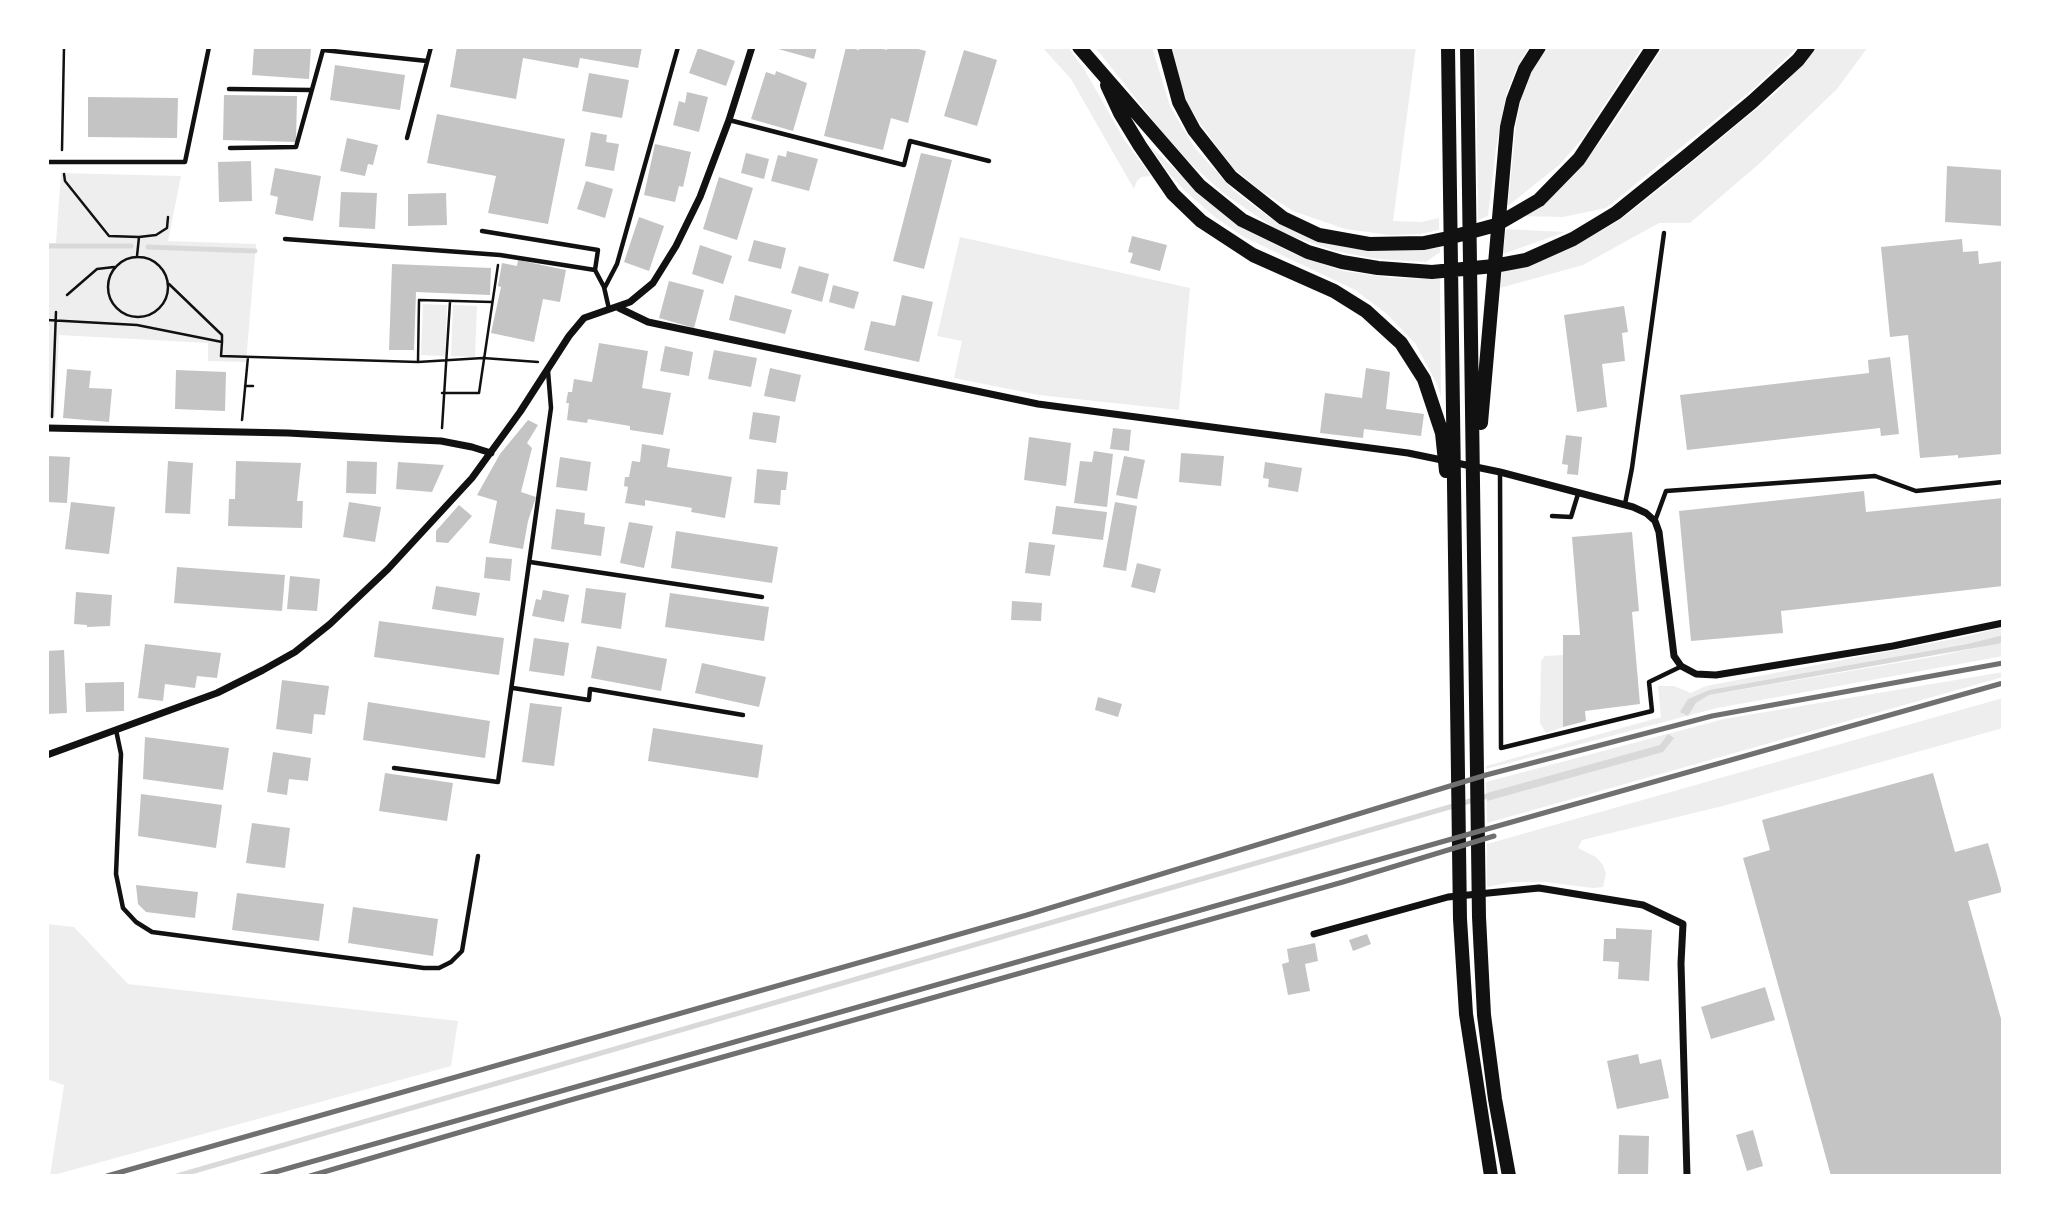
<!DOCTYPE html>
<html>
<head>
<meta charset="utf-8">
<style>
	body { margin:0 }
	#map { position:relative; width:2050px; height:1223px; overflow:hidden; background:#fff; font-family:"Roboto Condensed",sans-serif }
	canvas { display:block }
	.frame { position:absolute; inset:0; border:49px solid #fff; pointer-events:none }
</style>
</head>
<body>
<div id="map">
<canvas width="2050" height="1223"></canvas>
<div class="frame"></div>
</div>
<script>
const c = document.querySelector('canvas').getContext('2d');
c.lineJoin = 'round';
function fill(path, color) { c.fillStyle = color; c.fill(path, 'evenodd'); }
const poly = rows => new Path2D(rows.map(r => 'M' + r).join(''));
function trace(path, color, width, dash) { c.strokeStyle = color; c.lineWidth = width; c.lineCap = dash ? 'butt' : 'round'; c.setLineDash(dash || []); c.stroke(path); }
const green = poly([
	[1042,47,1068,47,1084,69,1125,141,1151,176,1141,177,1137,181,1134,189,1071,79],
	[1095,47,1152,47,1170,106,1194,147,1233,190,1269,217,1283,224,1350,248,1393,251,1440,248,1440,252,1426,262,1377,259,1335,251,1280,232,1223,193,1188,161,1160,129],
	[1171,47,1416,47,1393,221,1421,222,1439,218,1439,230,1420,234,1390,235,1345,229,1293,211,1260,190,1231,166,1197,119,1188,104,1178,75],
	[1476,47,1529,47,1515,71,1506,95,1496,148,1488,216,1478,220],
	[1548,47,1642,47,1582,139,1559,165,1508,206,1516,123,1523,90,1536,63],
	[1663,47,1798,47,1753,89,1606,208,1563,217,1520,216,1584,163,1606,134],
	[1817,47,1868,47,1837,89,1760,163,1690,223,1659,223,1583,265,1500,288,1502,272,1567,250,1620,220,1672,179,1778,91],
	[1148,144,1202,195,1246,229,1290,252,1343,271,1394,278,1440,279,1441,397,1437,384,1415,343,1387,314,1355,290,1244,237,1215,217,1185,191,1168,172],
	[61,173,181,176,168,241,256,244,246,362,208,361,208,343,59,335,55,417,47,416,47,244,56,243],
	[1506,229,1565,232,1503,254],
	[960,237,1190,288,1179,410,1039,395,954,378,962,341,937,336],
	[423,304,447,305,445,356,421,355],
	[453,305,477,306,475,357,451,356],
	[2003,627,2003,635,1967,644,1709,690,1688,699,1688,716,1696,703,1709,695,1938,656,2003,642,2003,655,1998,657,1717,708,1486,769,1486,766,1661,717,1658,686,1674,686,1691,693,1706,686,1964,637],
	[1563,655,1563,727,1546,733,1540,723,1541,661,1545,656],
	[2003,672,2003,677,1487,823,1486,782,1724,719],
	[2003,698,2003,728,1723,806,1582,840,1578,848,1596,857,1603,865,1606,874,1603,887,1593,888,1545,882,1512,882,1487,887,1487,844],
	[47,924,74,927,128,984,458,1021,451,1066,50,1176,64,1085,47,1079]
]);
const water = poly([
	[2003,635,2003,642,1997,644,1709,695,1696,703,1688,716,1680,712,1688,699,1709,690,1967,644],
	[1668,734,1674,738,1663,752,1487,801,1487,793,1660,745]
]);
const stream = poly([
	[47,246,131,246],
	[148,247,255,251],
	[177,1176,1491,795]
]);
const building = poly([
	[254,47,311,47,309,79,252,75],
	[457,47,642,47,638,68,580,58,578,68,523,58,516,99,450,87],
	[771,47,817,47,814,59],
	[846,47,859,50,860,47,875,47,887,50,887,47,910,47,926,51,908,123,891,118,883,150,824,136],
	[698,48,735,61,726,86,689,73],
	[964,50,997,60,977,126,944,116],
	[335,65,405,75,400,110,330,100],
	[776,71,807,83,793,131,751,119,766,72,775,75],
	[589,73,629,80,622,118,582,111],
	[687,92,708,97,699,132,673,125,679,101,685,103],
	[224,95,297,96,296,142,223,140],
	[88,97,178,98,177,138,88,137],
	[437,114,565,139,548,224,488,213,496,176,427,163],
	[591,132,607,135,606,142,619,144,614,171,585,166],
	[347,138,378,145,373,165,368,164,365,176,340,171],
	[655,144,691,152,683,187,679,186,675,202,644,195],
	[787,151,818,159,809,191,771,181,778,155,786,157],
	[746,153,769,159,764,179,741,173],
	[921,153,952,160,924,269,893,261],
	[251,161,252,201,219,202,218,162],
	[1947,166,2003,170,2003,226,1945,222],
	[275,168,321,176,313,221,275,214,278,197,270,195],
	[719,177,753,188,737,240,703,229],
	[586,181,613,189,605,218,577,209],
	[341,192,377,193,375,229,339,227],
	[446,193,447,225,408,226,408,194],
	[639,217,664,226,649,271,624,262],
	[1132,236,1167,245,1160,271,1130,263,1133,253,1128,252],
	[1962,239,1963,252,1978,251,1979,264,2003,261,2003,454,1958,458,1958,455,1920,458,1908,335,1890,337,1881,247],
	[754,240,786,248,781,269,748,261],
	[700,245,732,256,723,284,692,274],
	[518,260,566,270,560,302,543,299,534,342,491,333,501,287,498,286,502,263,517,266],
	[392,264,491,268,490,295,416,292,414,350,389,350],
	[799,266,829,274,822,302,791,293],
	[669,281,704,290,694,328,659,318],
	[833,285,859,292,854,309,829,302],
	[735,295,792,310,785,334,729,320],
	[902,295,933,302,919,362,864,350,871,321,895,326],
	[1624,306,1628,332,1622,333,1625,361,1602,364,1607,407,1577,412,1564,315],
	[599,343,648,351,642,388,671,393,663,435,630,430,630,426,588,419,587,423,567,420,569,403,566,403,568,392,572,392,574,379,592,382],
	[665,346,693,352,689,376,660,371],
	[714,350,757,358,751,387,708,379],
	[1890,357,1899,434,1881,436,1880,428,1687,450,1680,395,1869,373,1868,360],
	[770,368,801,375,795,402,764,396],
	[1366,368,1390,372,1386,409,1424,414,1421,436,1364,429,1363,438,1320,433,1325,393,1362,398],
	[67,369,91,371,89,388,112,389,109,422,63,418],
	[176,370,226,372,225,411,175,409],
	[753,412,780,416,776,443,749,439],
	[528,420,538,425,527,443,532,448,521,492,536,497,528,521,523,549,489,543,497,501,477,495,500,454],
	[1113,428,1131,430,1129,451,1110,449],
	[1566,435,1582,437,1578,475,1567,474,1568,465,1562,464],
	[1029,437,1071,443,1066,486,1024,480],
	[642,444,670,449,667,467,732,477,725,518,691,512,692,508,645,500,645,506,625,503,628,487,624,486,625,477,629,477,632,461,640,462],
	[1094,451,1113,454,1107,507,1074,503,1080,461,1092,462],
	[1181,453,1224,456,1221,486,1179,482],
	[47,456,70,457,67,503,47,502],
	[1124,456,1145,460,1137,499,1116,495],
	[560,457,591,462,587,491,556,487],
	[168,461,193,463,190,514,165,513],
	[236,461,301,463,297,501,303,501,302,528,228,526,229,499,235,499],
	[347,461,377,462,376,494,346,493],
	[398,462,444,465,432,492,396,489],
	[1265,462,1302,468,1298,492,1268,487,1269,479,1263,478],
	[757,469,788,472,786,490,781,490,780,505,754,503],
	[1864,491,1866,512,2003,498,2003,586,1781,611,1783,633,1691,641,1679,511],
	[71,502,115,507,109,554,65,549],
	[349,502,381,507,375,542,343,537],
	[1115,502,1137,506,1126,571,1103,567],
	[459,505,472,516,448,543,436,542,436,531],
	[1056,506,1107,512,1103,540,1052,534],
	[556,509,585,513,584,524,605,527,601,556,551,549],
	[629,522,653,526,644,568,620,563],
	[676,531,778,547,772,583,671,568],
	[1632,532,1639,611,1632,612,1640,704,1585,711,1586,721,1563,727,1563,635,1580,635,1572,537],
	[1029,542,1055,545,1050,576,1025,573],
	[486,557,512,559,510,581,484,578],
	[1137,563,1161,569,1155,593,1131,587],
	[177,567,285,575,282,611,174,603],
	[290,576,320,579,317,611,287,609],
	[436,586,480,593,476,616,432,609],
	[586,588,626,593,621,629,581,623],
	[543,590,569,595,564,622,532,616,536,599,541,600],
	[76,592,112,595,110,626,87,627,87,625,74,624],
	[670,593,769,607,764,641,665,627],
	[1012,601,1042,603,1041,621,1011,620],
	[379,621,504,638,499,675,374,657],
	[534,638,569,643,564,676,529,671],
	[145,644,221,653,217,678,197,676,195,688,165,684,163,701,138,698],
	[597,646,667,659,661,691,591,678],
	[64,650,67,713,47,714,47,651],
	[702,663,766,677,759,707,695,693],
	[282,680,329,686,325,715,314,714,312,734,276,729],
	[124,682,124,711,86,712,85,683],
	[1098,697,1122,704,1118,717,1095,710],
	[368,702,490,721,485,758,363,740],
	[530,703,562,707,554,766,522,762],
	[653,728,763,745,758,778,648,761],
	[145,737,229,748,223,790,143,779],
	[273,752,311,758,308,781,289,779,287,795,267,792],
	[385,773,453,783,447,821,379,811],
	[1933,773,1955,852,1988,843,2002,892,1968,901,2003,1026,2003,1176,1831,1176,1743,858,1770,850,1762,820],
	[141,794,222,805,216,848,138,836],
	[252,823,290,828,285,868,246,863],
	[136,885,198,892,195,918,146,912,138,904],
	[237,893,324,904,319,941,232,930],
	[353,907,438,919,433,956,348,943],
	[1616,928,1652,930,1649,981,1618,979,1619,962,1603,961,1604,939,1616,939],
	[1367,934,1371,944,1353,951,1349,940],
	[1315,943,1318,961,1305,964,1310,991,1288,995,1282,964,1289,962,1287,949],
	[1765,987,1775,1020,1711,1039,1701,1007],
	[1638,1054,1640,1064,1661,1059,1669,1098,1617,1109,1607,1061],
	[1753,1130,1763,1166,1747,1171,1736,1135],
	[1619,1135,1649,1136,1648,1175,1618,1174]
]);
const path = poly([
	[62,150,64,47],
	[64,174,65,181,109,236,139,237,137,256],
	[139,237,156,235,167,228,168,217],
	'108 287a30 30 0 1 1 60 0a30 30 0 1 1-60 0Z',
	[169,284,222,335,222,342],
	[67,295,97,269,114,267],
	[47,320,137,325,222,342,221,356,418,362,483,358,538,362],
	[418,361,419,300,492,302],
	[245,386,253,386],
	[442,393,479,393,498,265],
	[52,417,56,312],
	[242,420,248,357],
	[442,428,450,302]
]);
const service = poly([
	[229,89,312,90],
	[729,120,904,165,910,141,989,161],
	[407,138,431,47],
	[230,148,296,147,323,50,427,61],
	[47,162,185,162,209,47],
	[482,231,598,250,595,270],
	[285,239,500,255,595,270,604,287,609,309],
	[605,287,617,264,678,47],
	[1500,472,1501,748,1652,711,1649,682,1680,667],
	[1625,504,1632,468,1664,233],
	[1552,516,1571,517,1578,494],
	[1655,521,1666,491,1875,476,1916,491,2003,482],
	[530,562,762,597],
	[513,688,589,700,590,689,743,715],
	[116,730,121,754,116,874,123,908,136,922,152,932,424,968,439,968,451,962,462,951,478,856],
	[394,768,498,782,551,408,548,371]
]);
const minor = poly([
	[619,308,648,322,662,325,1038,404,1408,453,1500,472,1633,507,1646,513,1655,521,1659,532,1674,656,1681,666,1696,674,1716,675,1893,646,2003,623],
	[47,428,288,433,398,439,441,441,472,447,491,453],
	[47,755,217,693,263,670,295,652,330,624,388,569,472,478,520,412,569,336,584,318,630,302,653,283,676,246,700,197,729,120,752,47],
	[1314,934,1448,897,1539,888,1643,905,1683,924,1681,963,1687,1176]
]);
const trunk = poly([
	[1079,47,1200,186,1242,220,1308,252,1342,262,1378,268,1432,272,1494,266,1526,260,1573,239,1616,213,1688,155,1752,102,1798,60,1808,47],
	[1164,47,1179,102,1194,130,1231,177,1283,218,1319,235,1369,244,1424,243,1448,238,1496,225,1539,200,1579,159,1653,47],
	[1448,47,1460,919,1466,1014,1491,1176],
	[1467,47,1479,917,1484,1015,1495,1099,1509,1176],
	[1107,85,1120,113,1140,146,1173,194,1201,221,1253,255,1334,291,1366,311,1401,343,1424,379,1442,433,1446,471],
	[1481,423,1507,127,1513,100,1525,69,1539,47]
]);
const rail = poly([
	[107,1176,1027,915,1486,775,1712,716,2003,663],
	[261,1176,2003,683],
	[310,1176,567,1101,1343,882,1494,836]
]);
fill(green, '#eee');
fill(water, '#d9d9d9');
trace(stream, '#d9d9d9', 5);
fill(building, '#c4c4c4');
trace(path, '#111', 2.5);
trace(service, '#111', 4.5);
trace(minor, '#111', 7);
trace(trunk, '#111', 14);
trace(rail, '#707070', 5);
</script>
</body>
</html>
